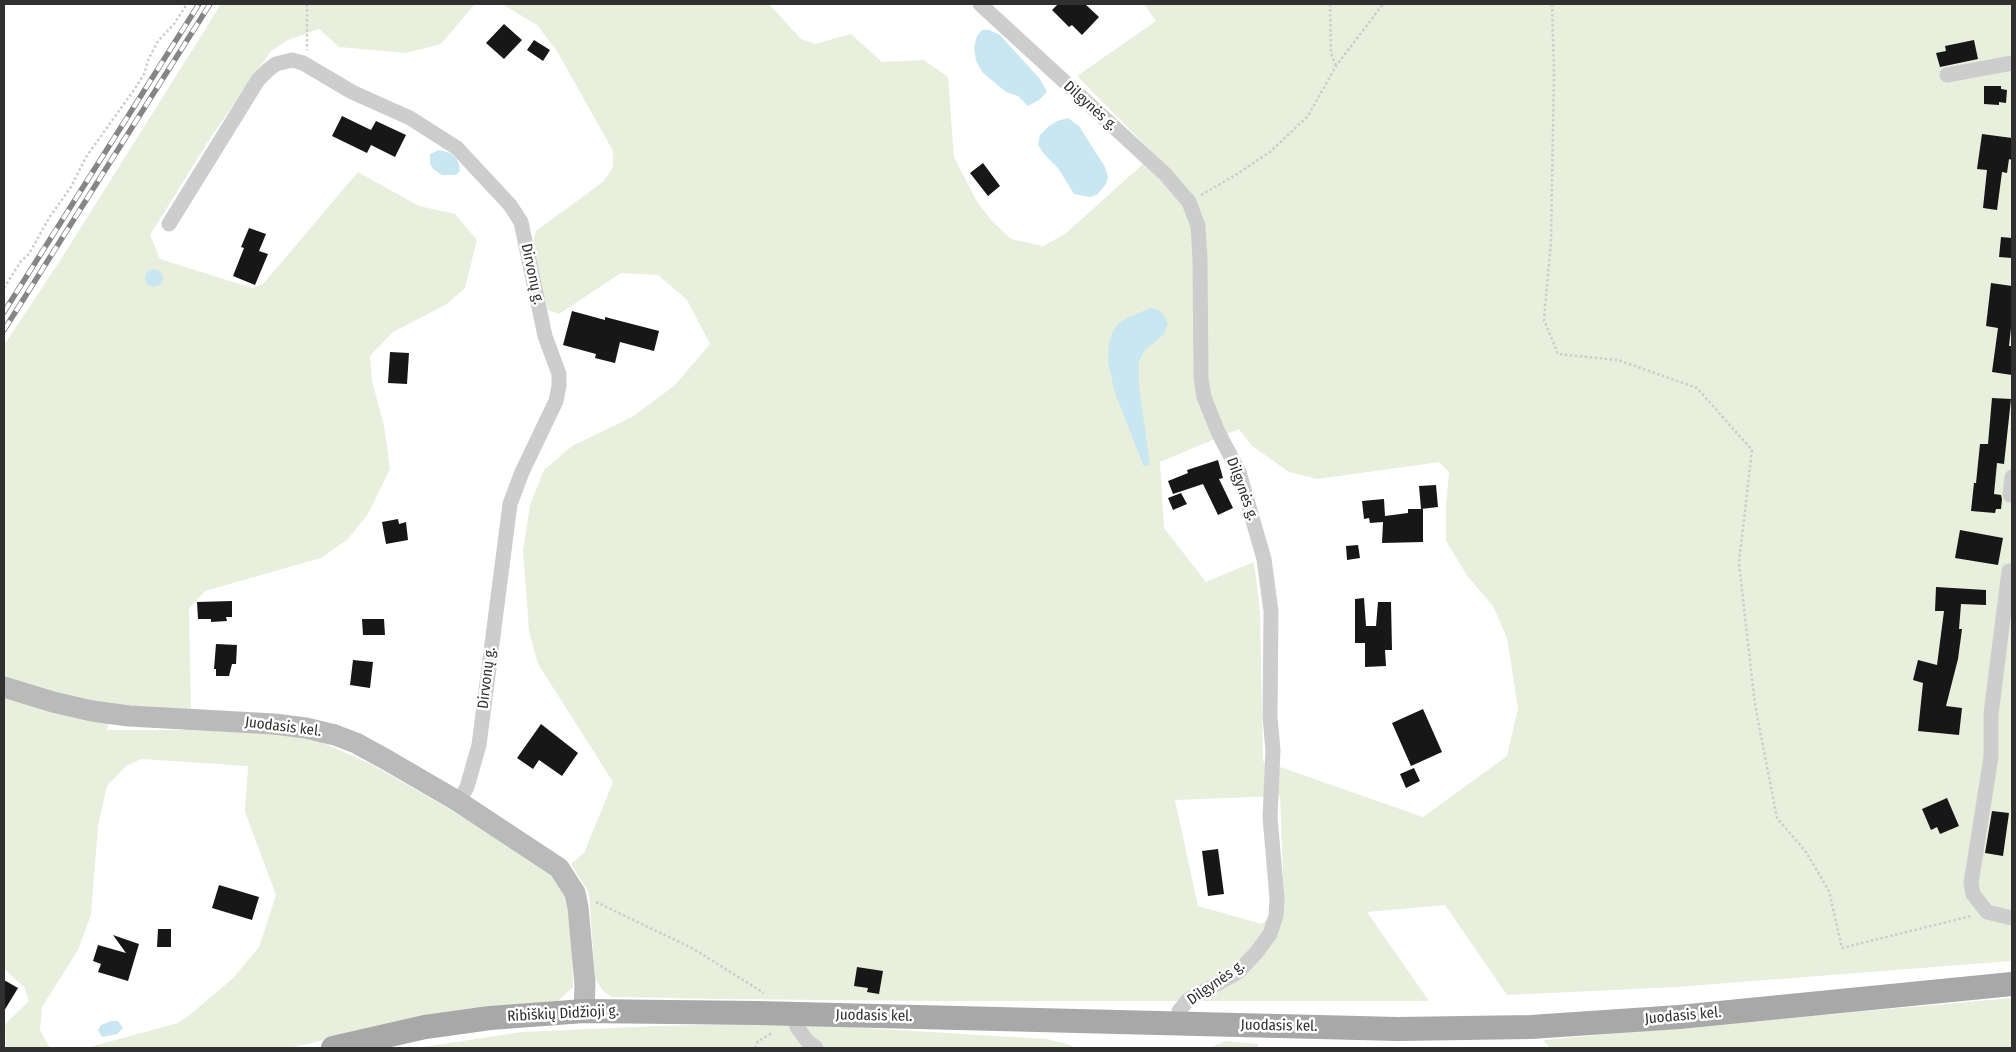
<!DOCTYPE html>
<html>
<head>
<meta charset="utf-8">
<style>
	body { margin:0 }
	#map { position:relative; width:2016px; height:1052px; overflow:hidden; background:#fff; font-family:"Fira Sans Condensed",sans-serif }
	canvas { display:block }
	.frame { position:absolute; inset:0; border:5px solid #303030; pointer-events:none }
</style>
</head>
<body>
<div id="map">
<canvas width="2016" height="1052"></canvas>
<div class="frame"></div>
</div>
<script>
const c = document.querySelector('canvas').getContext('2d');
c.lineJoin = 'round';
function fill(path, color) { c.fillStyle = color; c.fill(path, 'evenodd'); }
const poly = rows => new Path2D(rows.map(r => 'M' + r).join(''));
function trace(path, color, width, dash) { c.strokeStyle = color; c.lineWidth = width; c.lineCap = dash ? 'butt' : 'round'; c.setLineDash(dash || []); c.stroke(path); }
function label(font, color, halo, rows, align = 'center') {
  c.font = font + ' "Fira Sans Condensed",sans-serif'; c.lineWidth = 5; c.setLineDash([]); c.textBaseline = 'middle'; c.strokeStyle = halo; c.fillStyle = color; for (const [text, x, y, turn = 0] of rows) {
    c.save(); c.translate(x, y); c.rotate((+turn || 0) * Math.PI / 180); c.textAlign = isNaN(turn) ? turn : align; if (halo) c.strokeText(text, 0, 0); c.fillText(text, 0, 0); c.restore();
  }
}
const green = poly([
	[221,4,475,4,441,44,406,53,339,47,319,29,288,40,271,51,211,137,150,235,160,259,252,288,263,284,358,172,419,206,455,214,477,240,465,288,447,304,393,332,370,356,372,381,384,425,390,469,368,514,348,539,321,558,205,591,189,609,191,712,112,706,107,730,191,730,297,735,321,742,371,764,527,854,554,875,562,886,572,915,573,987,558,1001,414,1019,290,1048,86,1048,178,1023,191,1014,234,977,259,947,276,895,245,812,248,766,141,759,126,766,107,786,98,826,91,915,78,950,42,1007,40,1030,48,1045,52,1048,6,1048,5,1024,29,1001,24,987,4,969,4,345,63,256],
	[502,4,769,4,801,39,815,44,851,34,882,62,924,60,948,77,954,157,976,200,991,220,1011,239,1043,246,1065,234,1154,154,1077,76,1156,21,1144,4,2012,4,2012,961,1677,987,1507,995,1445,905,1367,912,1429,1001,939,1001,721,999,612,997,603,991,595,979,589,893,571,864,584,853,613,782,538,664,529,631,523,551,530,505,544,470,572,446,632,417,674,386,710,344,687,300,658,275,621,273,559,314,548,310,531,251,536,231,604,181,613,167,613,151,557,51,537,25],
	[1239,429,1252,446,1289,472,1318,479,1439,462,1449,472,1446,505,1446,541,1468,577,1493,606,1507,638,1518,708,1507,756,1423,817,1263,761,1260,613,1254,562,1206,582,1164,528,1160,462],
	[1280,796,1284,902,1262,924,1198,906,1175,800],
	[2012,998,2012,1048,1550,1048,1543,1040],
	[757,1024,849,1027,1046,1039,1068,1044,1075,1048,416,1048,522,1032,657,1026],
	[1225,1041,1258,1044,1257,1048,1210,1048]
]);
const water = poly([
	[982,30,989,30,1000,35,1040,79,1047,92,1039,100,1028,106,1018,96,1006,92,983,73,976,61,974,47,977,36],
	[1068,118,1079,126,1105,167,1108,177,1106,184,1097,195,1090,197,1074,194,1058,168,1044,154,1038,145,1040,135,1049,126,1057,121],
	[439,150,450,153,456,158,459,164,460,171,456,175,442,175,433,169,430,163,430,154],
	'145 278a9 9 0 1 1 18 0a9 9 0 1 1-18 0Z',
	[1150,308,1159,310,1164,316,1168,324,1164,334,1145,350,1139,361,1139,387,1150,464,1144,467,1115,393,1108,362,1109,343,1112,333,1119,323,1127,318],
	[111,1021,118,1021,123,1028,117,1034,102,1037,98,1030,101,1025]
]);
const building = poly([
	[1058,4,1085,4,1099,17,1082,35,1072,25,1069,27,1052,10],
	[504,24,522,40,504,59,486,43],
	[534,40,550,50,543,61,527,50],
	[1974,40,1978,59,1940,67,1936,53,1946,51,1945,46],
	[1984,86,2001,86,2001,89,2007,90,2006,103,1999,102,1999,105,1984,104],
	[342,116,371,130,376,121,406,135,395,157,371,145,367,153,332,136],
	[1982,134,2012,138,2012,160,2009,159,2007,173,2002,172,1997,210,1983,208,1987,170,1977,169],
	[983,163,1000,186,988,196,970,173],
	[249,228,266,234,259,251,268,254,255,285,233,276,244,248,241,247],
	[2001,237,2012,238,2012,258,1999,257],
	[1991,283,2012,286,2012,319,2009,346,2012,346,2012,375,1992,372,1998,328,1986,326],
	[572,311,605,320,605,317,659,331,654,351,620,342,615,363,595,358,596,354,563,345],
	[390,352,409,353,407,384,388,383],
	[1992,398,2011,399,2004,464,1997,463,1994,494,2001,495,2002,499,2001,509,1996,509,1995,513,1971,511,1974,483,1976,483,1980,444,1988,444],
	[1218,460,1223,478,1219,479,1233,508,1218,515,1203,484,1173,494,1168,481,1188,473,1187,470],
	[1436,485,1438,507,1421,509,1419,486],
	[1181,493,1187,504,1173,510,1168,498],
	[1384,499,1385,516,1408,513,1408,509,1423,509,1423,542,1382,543,1383,522,1370,523,1369,518,1364,519,1362,501],
	[398,519,399,524,406,522,408,540,386,544,382,522],
	[1960,530,2003,538,1998,565,1955,558],
	[1358,545,1360,558,1347,560,1346,546],
	[1936,587,1986,590,1986,605,1961,604,1959,629,1962,629,1958,659,1946,706,1962,708,1959,735,1918,731,1923,683,1913,680,1918,660,1937,665,1944,611,1935,611],
	[1364,598,1366,626,1376,626,1378,602,1391,602,1392,650,1385,650,1386,666,1365,667,1365,643,1355,643,1355,599],
	[232,601,232,617,226,617,227,621,211,622,211,619,198,619,197,602],
	[362,619,384,619,385,635,363,635],
	[216,644,237,645,236,664,232,664,229,676,216,676,216,669,214,669],
	[353,660,373,662,370,688,350,685],
	[1423,709,1442,752,1411,766,1392,723],
	[541,724,578,753,562,776,539,760,533,769,517,758],
	[1414,768,1420,781,1406,788,1400,774],
	[1947,798,1959,826,1940,834,1937,827,1931,830,1922,809],
	[1992,811,2009,813,2003,856,1985,853],
	[1218,849,1224,894,1208,896,1202,851],
	[219,885,259,897,252,920,212,908],
	[158,929,171,929,171,947,157,947],
	[113,935,139,944,128,981,98,972,101,964,93,961,98,945,126,953],
	[857,967,883,971,879,994,867,992,868,988,854,986],
	[4,980,18,988,4,1011]
]);
const path = poly([
	[307,4,307,50],
	[1330,4,1331,53,1336,66],
	[1552,4,1554,72,1551,241,1544,320,1558,354,1618,360,1697,388,1752,450,1739,563,1755,705,1777,818,1806,852,1829,891,1842,948,1971,916],
	[1201,195,1234,176,1270,152,1308,116,1336,66,1383,4],
	[4,288,21,261,29,254,49,218,71,187,86,157,134,90,144,74,149,58,158,41,174,24,187,4],
	[596,902,692,948,764,993],
	[755,1048,758,1041,772,1033]
]);
const street = poly([
	[980,4,1165,174,1189,202,1198,226,1200,259,1201,378,1204,397,1218,432,1239,472,1264,559,1271,611,1270,717,1273,750,1270,817,1277,898,1276,916,1270,934,1256,953,1238,972,1188,1000,1179,1011,1176,1024],
	[1947,75,2012,63],
	[169,224,258,80,268,70,276,64,292,60,303,63,352,92,410,118,457,148,510,205,521,222,545,336,559,374,559,386,556,401,522,472,510,504,479,745,467,787,459,802],
	[2012,477,2010,495,2012,495],
	[2009,571,1991,714,1991,757,1971,883,1973,894,1987,912,2012,918],
	[797,1014,797,1027,807,1041,816,1048]
]);
const secondary = poly([
	[4,687,53,702,92,711,129,716,274,724,306,728,335,735,356,743,387,760,459,802,559,868,575,893,578,907,585,984,584,1011]
]);
const primary = poly([
	[333,1048,425,1027,490,1018,584,1011,758,1013,1398,1029,1531,1027,1679,1017,2012,984]
]);
const rail = poly([
	[4,312,199,4],
	[4,330,210,4]
]);
const streetNames = [
	["Dilgynės g.",1090,106,42],
	["Dirvonų g.",532,274,78],
	["Dilgynės g.",1242,489,70],
	["Dirvonų g.",487,678,-83],
	["Juodasis kel.",283,727,7],
	["Dilgynės g.",1216,983,-35],
	["Ribiškių Didžioji g.",563,1014,-3],
	["Juodasis kel.",874,1016,1],
	["Juodasis kel.",1683,1016,-5],
	["Juodasis kel.",1279,1026,1]
];
fill(green, '#e9efdd');
fill(water, '#c8e7f0');
fill(building, '#171717');
trace(path, '#cdcdcd', 2.5, [2.5, 2.5]);
trace(street, '#cdcdcd', 15);
trace(secondary, '#bababa', 21);
trace(primary, '#a8a8a8', 24);
trace(rail, '#858585', 5.5);
trace(rail, '#fff', 4, [11]);
label('15px', '#303030', '#fff', streetNames);
</script>
</body>
</html>
